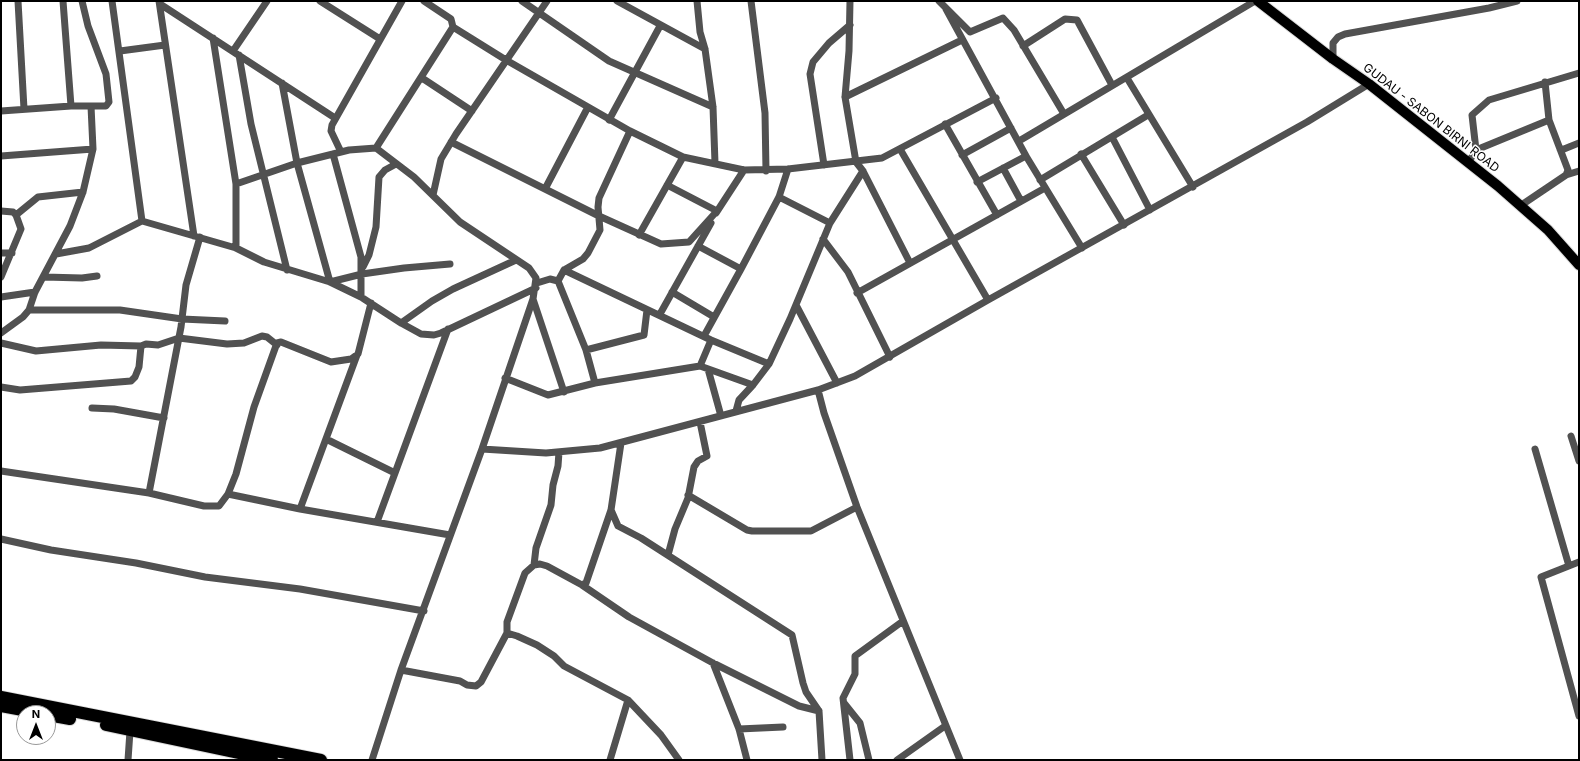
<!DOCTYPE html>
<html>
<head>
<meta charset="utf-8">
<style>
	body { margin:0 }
	#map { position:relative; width:1580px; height:761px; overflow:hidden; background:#fff; font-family:Inter,sans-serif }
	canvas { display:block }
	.frame { position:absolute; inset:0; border:2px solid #000; pointer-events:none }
	.north { position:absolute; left:16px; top:705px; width:40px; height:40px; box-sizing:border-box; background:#fff; border:1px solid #999; border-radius:50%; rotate:0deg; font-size:11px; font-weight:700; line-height:16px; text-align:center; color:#000 }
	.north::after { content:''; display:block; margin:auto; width:14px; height:18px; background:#000; clip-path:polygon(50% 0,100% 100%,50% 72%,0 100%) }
</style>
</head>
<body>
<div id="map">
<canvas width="1580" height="761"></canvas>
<div class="frame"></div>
<div class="north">N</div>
</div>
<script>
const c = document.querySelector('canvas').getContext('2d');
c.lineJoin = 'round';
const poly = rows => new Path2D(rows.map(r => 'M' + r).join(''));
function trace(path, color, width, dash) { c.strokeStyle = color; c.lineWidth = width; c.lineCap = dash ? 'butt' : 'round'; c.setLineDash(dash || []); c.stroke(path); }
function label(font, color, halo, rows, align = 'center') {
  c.font = font + ' Inter,sans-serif'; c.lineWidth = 3; c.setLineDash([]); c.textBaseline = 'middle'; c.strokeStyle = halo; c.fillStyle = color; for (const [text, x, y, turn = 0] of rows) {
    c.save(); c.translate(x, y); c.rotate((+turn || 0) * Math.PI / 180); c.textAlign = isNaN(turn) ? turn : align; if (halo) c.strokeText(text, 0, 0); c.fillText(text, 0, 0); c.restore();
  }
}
const street = poly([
	[18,1,24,109],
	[112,1,142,221],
	[159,1,194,236],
	[320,1,380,39],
	[424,1,451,19,453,27,506,60,630,131,683,157,744,170,788,169,882,158,996,98],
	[522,1,609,61,713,107],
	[617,1,705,49],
	[697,1,700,32,705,49,713,107,715,163],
	[751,1,765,113,766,171],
	[850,1,849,51,845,97,856,162,863,171,910,263],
	[939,1,970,32,1003,18,1014,30,1064,114],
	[160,4,335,118],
	[946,9,1026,156,1082,248],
	[213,38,236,184,236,248],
	[1023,46,1065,19,1077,20,1112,85],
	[120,51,165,45],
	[233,51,267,1],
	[239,55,251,124,287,270],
	[1333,59,1333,43,1338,37,1345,34,1489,8,1517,1],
	[422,78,472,111],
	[1127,78,1193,187],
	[1545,82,1549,120,1568,170,1566,175],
	[282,83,297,163,330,282],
	[845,97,962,40],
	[71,106,106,106,109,102,106,74,88,26,82,1],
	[1,111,71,106,63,1],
	[609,120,660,26],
	[945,124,997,215],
	[1112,137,1150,210],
	[1019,141,1255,1],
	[451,142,599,216,661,244,689,242,717,211],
	[376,148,453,27],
	[900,149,988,300],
	[1560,149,1564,149,1579,143],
	[1476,150,1549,120],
	[341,152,331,131,332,125,402,1],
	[333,154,361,257,361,297],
	[1081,154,1124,225],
	[962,155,1011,128],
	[1,156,93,149],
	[1468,163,1476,150,1472,115,1489,100,1579,73],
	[824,165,810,74,813,62,829,43,850,25],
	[1003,168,1021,201],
	[1040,180,1148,115],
	[977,182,1026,156],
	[236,184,297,163,349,150,376,148,414,177,460,222,529,268,536,278,533,299,482,449,401,670,372,760],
	[667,185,717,211],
	[545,189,588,107],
	[433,195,441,159,456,134,547,1],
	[779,197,830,223],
	[1520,206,1566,175,1579,171],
	[1,211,13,212,16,215,21,229,1,277],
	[716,213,744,170],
	[16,215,38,197,83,192],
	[639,235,683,157],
	[823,239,848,272,890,357],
	[698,246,741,269],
	[1,253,12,253],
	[56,254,89,248,142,221,236,248,264,262,330,282,361,297,401,323,421,334,434,335,441,333,536,288],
	[363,267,369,255,376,227,379,177,385,170,396,164],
	[564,270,711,340,769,364],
	[44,277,82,278,97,276],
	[330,282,362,274,404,268,450,264],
	[537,283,550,279,558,281],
	[672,292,714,317],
	[857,293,1045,188],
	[1,297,35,292],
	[533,299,564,392],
	[796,305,837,383],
	[29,310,120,310,182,319,225,321],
	[660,314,711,223],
	[401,323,432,301,453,289,516,260],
	[1,333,23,317,29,310,35,292,70,226,83,192,93,149,91,106],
	[704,336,741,269,779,197,788,169],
	[1,343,36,351,101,345,141,346,146,344,158,345,179,338,227,344,244,343,262,336,267,337,277,345],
	[586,350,644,335,647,310],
	[700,366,711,340],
	[708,369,721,416],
	[505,378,548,395,595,383,700,366,753,385],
	[595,383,586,350,558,281,564,270,583,259,588,253,600,230,598,207,599,198,630,131],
	[1,387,20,390,131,381,135,377,139,367,141,346],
	[818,390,824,413,857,507,960,760],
	[92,408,114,409,164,418],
	[736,411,739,400,753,385,769,364,790,319,830,223,863,171],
	[1571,436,1579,461],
	[326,439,395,473],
	[482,449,546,453,600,448,818,390,855,376,988,300,1307,122,1369,84],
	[1535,449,1569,566],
	[1,471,149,493,204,506,219,506,228,494,236,474,254,407,277,343,281,342,331,362,351,359,358,354,371,303],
	[149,493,181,327,186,285,200,237],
	[228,494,300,509,450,535],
	[688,495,747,530,752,531,811,531,857,507],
	[300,509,357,355],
	[611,510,618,526,641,538,792,635,803,683,806,692,819,711,822,760],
	[377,522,448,329],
	[1,539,51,550,136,563,205,577,300,589,424,611],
	[668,555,675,529,688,498,694,467,698,461,707,456,700,422],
	[1579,562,1541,577,1579,716],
	[534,565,536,548,551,505,553,485,558,466,559,452],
	[582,585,629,617,713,663,799,706,819,711],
	[507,633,517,636,537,645,554,656,564,666,628,700,661,735,679,760],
	[713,663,739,729,747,760],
	[401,670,460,681,467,685,476,686,481,682,507,633,507,622,525,573,534,565,540,564,547,566,582,585,586,583,611,510,621,443],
	[844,703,860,723,869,760],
	[739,729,783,727],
	[128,760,130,731],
	[610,760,628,700],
	[850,760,843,698,855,674,855,656,903,621],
	[897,760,945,726]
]);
const primary = poly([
	[1258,1,1333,59,1369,84,1498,186,1548,230,1579,265]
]);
const highway = poly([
	[1,697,321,760],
	[1,706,39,713],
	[48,715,70,719],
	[106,725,272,760]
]);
const streetNames = [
	["GUDAU - SABON BIRNI ROAD",1431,118,38]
];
trace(primary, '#dbdbdb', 12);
trace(highway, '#dbdbdb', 14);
trace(street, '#515151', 7);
trace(primary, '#000', 10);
trace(highway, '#000', 12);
label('12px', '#000', '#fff', streetNames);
</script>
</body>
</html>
